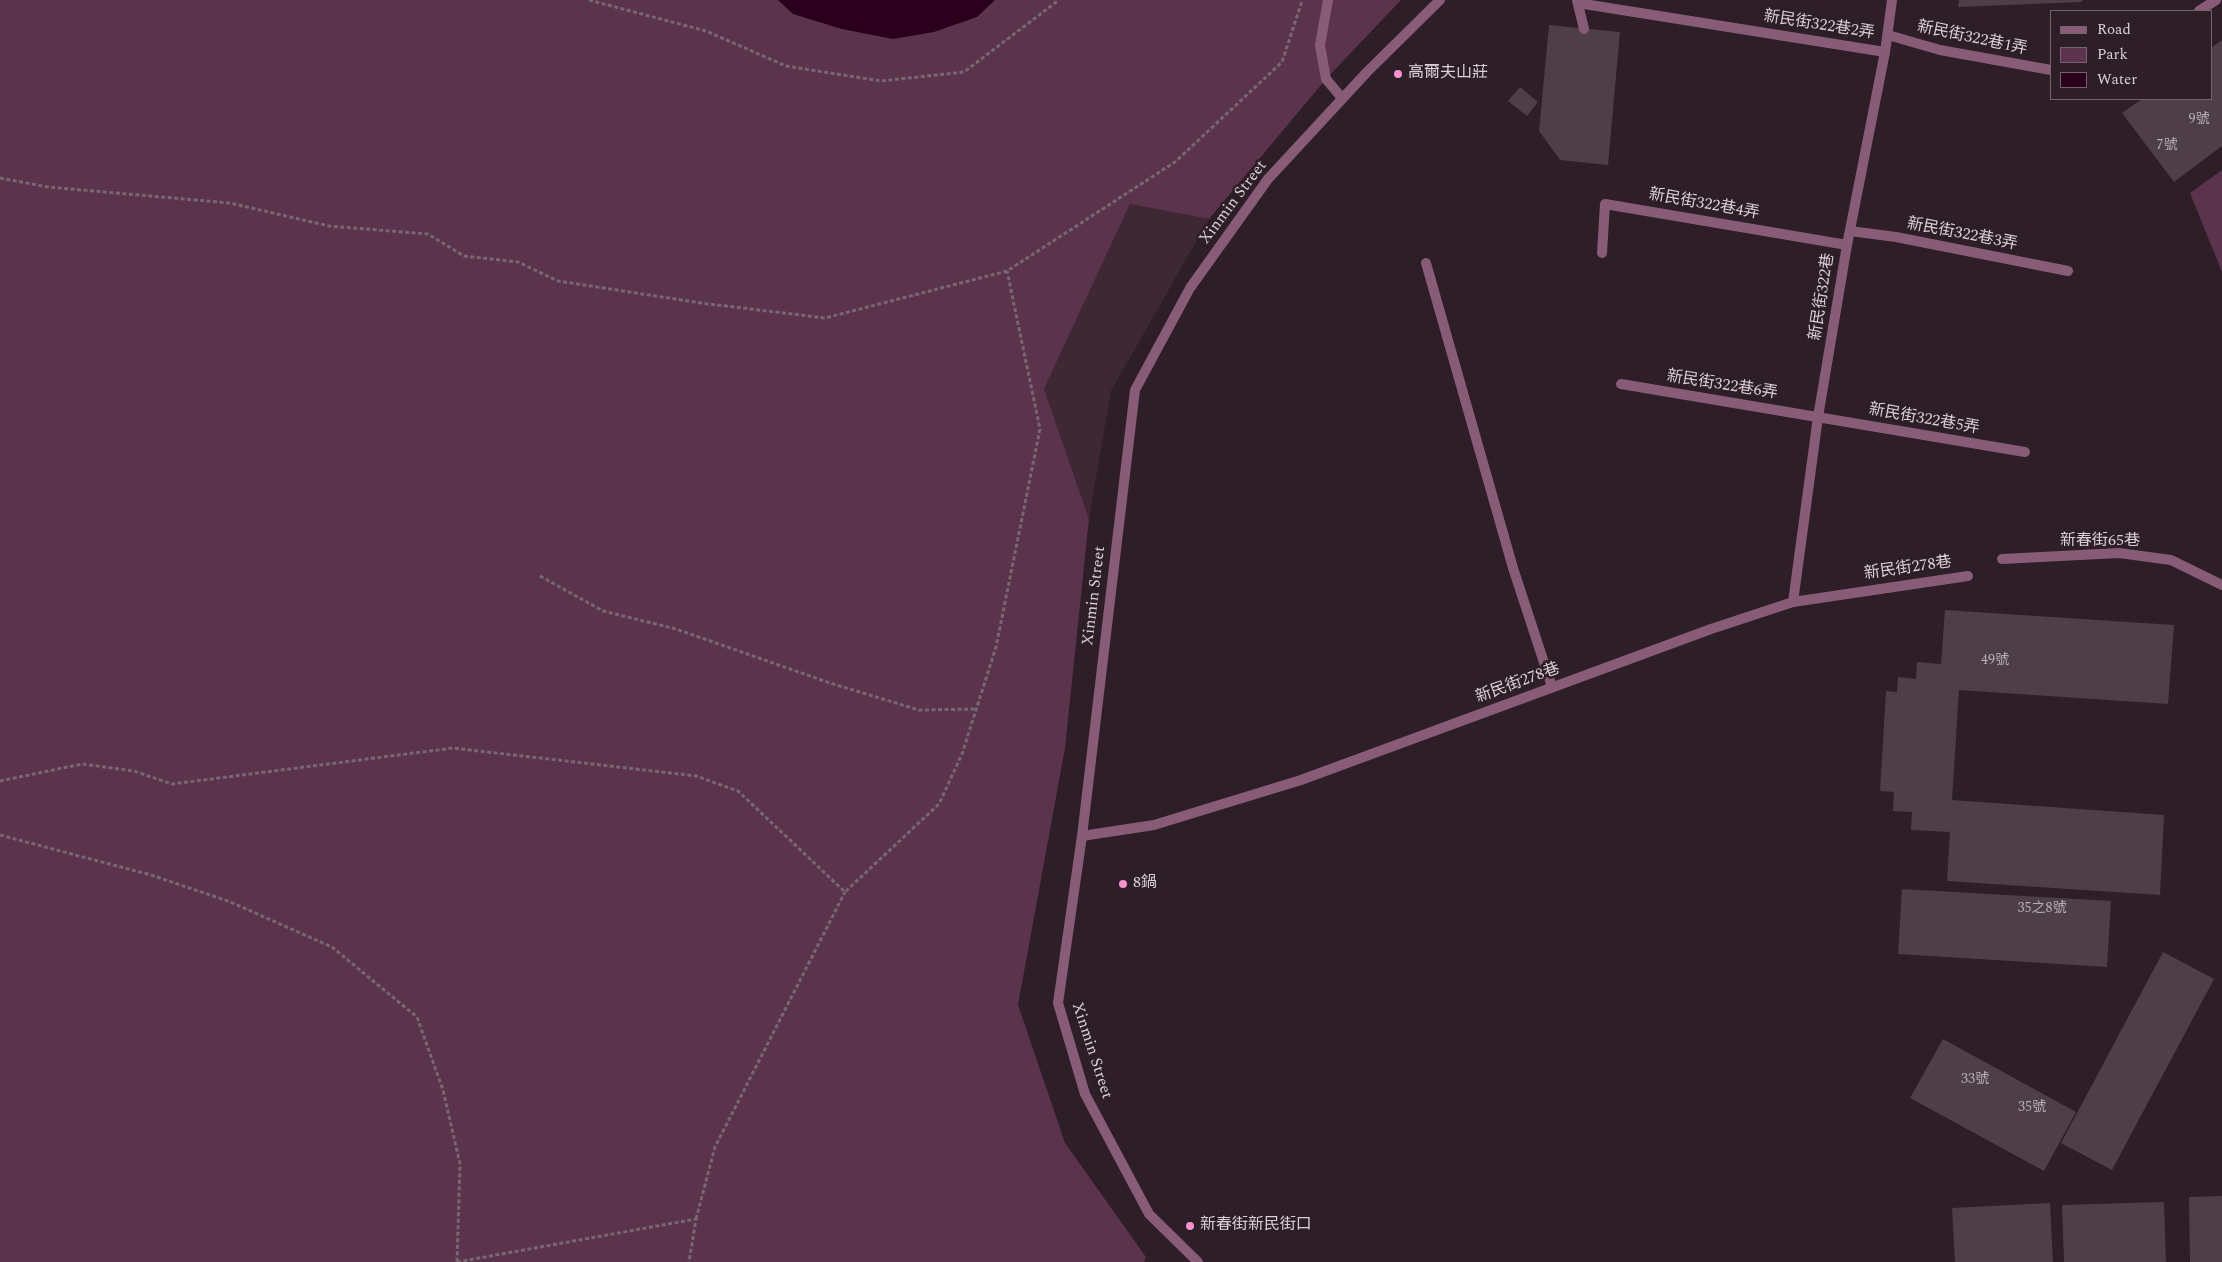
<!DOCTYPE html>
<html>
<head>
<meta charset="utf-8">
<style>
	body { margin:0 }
	#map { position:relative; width:2222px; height:1262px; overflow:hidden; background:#2d1e27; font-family:Spectral,serif }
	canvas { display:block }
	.legend { position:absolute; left:2050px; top:10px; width:162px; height:90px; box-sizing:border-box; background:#2d1e27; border:1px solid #72656d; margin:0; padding:6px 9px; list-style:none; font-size:15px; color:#dad0d5 }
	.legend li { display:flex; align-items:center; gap:10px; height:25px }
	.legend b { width:25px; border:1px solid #72656d }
</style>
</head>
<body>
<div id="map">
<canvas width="2222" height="1262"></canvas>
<ul class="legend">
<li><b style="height:6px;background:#885c76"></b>Road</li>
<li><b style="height:14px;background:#5c334c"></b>Park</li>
<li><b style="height:14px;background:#2b001d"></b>Water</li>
</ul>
</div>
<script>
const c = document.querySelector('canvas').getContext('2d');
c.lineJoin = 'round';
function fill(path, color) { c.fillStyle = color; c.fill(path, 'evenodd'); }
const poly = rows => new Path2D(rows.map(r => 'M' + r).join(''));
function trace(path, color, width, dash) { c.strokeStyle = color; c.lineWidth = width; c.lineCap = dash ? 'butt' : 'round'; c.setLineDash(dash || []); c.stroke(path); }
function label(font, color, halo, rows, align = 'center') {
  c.font = font + ' Spectral,"Noto Sans TC",serif'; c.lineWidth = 5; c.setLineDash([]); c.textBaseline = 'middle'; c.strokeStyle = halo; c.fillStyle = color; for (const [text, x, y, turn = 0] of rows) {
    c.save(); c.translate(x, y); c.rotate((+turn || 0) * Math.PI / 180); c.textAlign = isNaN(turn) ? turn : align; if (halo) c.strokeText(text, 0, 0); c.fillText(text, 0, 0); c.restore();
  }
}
const built = poly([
	[1130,204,1209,219,1111,391,1089,519,1044,389]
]);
const green = poly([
	[0,0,1401,0,1326,79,1209,219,1130,204,1044,389,1089,519,1065,748,1018,1005,1065,1143,1146,1257,1144,1262,0,1262],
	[2222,170,2222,272,2190,193]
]);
const water = poly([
	[778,0,995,0,977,17,934,32,893,39,842,29,793,14]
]);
const building = poly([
	[1959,0,2082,0,2082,2,1958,7],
	[1549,25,1620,32,1608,165,1560,160,1539,131],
	[2222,40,2222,146,2174,182,2122,113,2142,99,2211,99,2211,48],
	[1520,87,1538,102,1527,116,1508,101],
	[1945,610,2174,625,2168,704,1959,690,1952,800,2164,815,2160,895,1947,881,1950,832,1911,830,1912,812,1893,811,1894,792,1880,791,1886,691,1897,692,1898,677,1916,679,1917,662,1941,664],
	[1902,889,2111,901,2107,967,1898,954],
	[2163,952,2214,979,2112,1170,2061,1143],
	[1943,1039,2076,1112,2044,1171,1910,1098],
	[2222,1196,2222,1262,2190,1262,2189,1197],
	[2164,1202,2166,1262,2064,1262,2062,1205],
	[2050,1203,2053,1262,1955,1262,1952,1208]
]);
const path = poly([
	[589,0,706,31,786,66,881,81,964,72,1059,0],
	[0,178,48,187,230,203,329,226,428,234,464,256,518,262,558,281,701,303,825,318,1007,271,1175,162,1282,62,1302,1],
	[540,576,603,611,676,629,830,683,919,710,977,709],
	[0,781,82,764,134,771,172,784,453,748,696,776,738,791,845,892,939,804,962,754,996,647,1040,429,1007,271],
	[0,835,151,875,228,901,332,947,417,1017,443,1090,460,1164,457,1262],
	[696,1219,715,1147,845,892],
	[457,1262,696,1219,689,1262]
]);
const lane = poly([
	[1328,0,1320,45,1326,79,1342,98]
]);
const street = poly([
	[1577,0,1584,29],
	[1578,3,1885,52],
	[2199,11,2216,0],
	[1888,35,1940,50,2051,70],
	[1850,231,1896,237,2068,271],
	[1602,253,1605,204,1847,245],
	[1426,263,1513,568,1552,687],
	[1621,384,2025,452],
	[2002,559,2119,553,2171,560,2222,585],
	[1793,602,1818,417,1847,245,1885,52,1892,0],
	[1082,836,1154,825,1301,780,1711,629,1793,602,1968,576],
	[1198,1262,1149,1214,1085,1094,1058,1003,1082,836,1135,390,1190,288,1268,179,1367,72,1440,0]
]);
const markers = [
	[1398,74,5,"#f790ce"],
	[1123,884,5,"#f790ce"],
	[1190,1226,5,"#f790ce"]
];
const numberNames = [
	["9號",2199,120],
	["7號",2167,146],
	["49號",1995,661],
	["35之8號",2042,909],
	["33號",1975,1080],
	["35號",2032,1108]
];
const streetNames = [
	["新民街322巷2弄",1819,26,9],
	["新民街322巷1弄",1972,39,12],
	["Xinmin Street",1234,203,-53],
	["新民街322巷4弄",1704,205,10],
	["新民街322巷3弄",1962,235,11],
	["新民街322巷",1823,297,-81],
	["新民街322巷6弄",1722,386,9],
	["新民街322巷5弄",1924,420,10],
	["新春街65巷",2100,542],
	["新民街278巷",1908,569,-8],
	["Xinmin Street",1095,596,-83],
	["新民街278巷",1518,684,-20],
	["Xinmin Street",1091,1051,72]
];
const poiNames = [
	["高爾夫山莊",1408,74],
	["8鍋",1133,884],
	["新春街新民街口",1200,1226]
];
fill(built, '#3d2834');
fill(green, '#5c334c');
fill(water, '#2b001d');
fill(building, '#4e3e47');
trace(path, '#75686f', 3, [4, 2.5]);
trace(lane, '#885c76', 10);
trace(street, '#885c76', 10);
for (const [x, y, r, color] of markers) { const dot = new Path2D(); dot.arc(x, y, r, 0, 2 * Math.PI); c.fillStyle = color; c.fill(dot); trace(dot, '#2d1e27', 2); }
label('14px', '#b7acb2', null, numberNames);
label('16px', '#dad0d5', '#2d1e27', streetNames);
label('16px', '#dad0d5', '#2d1e27', poiNames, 'left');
</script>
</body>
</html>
